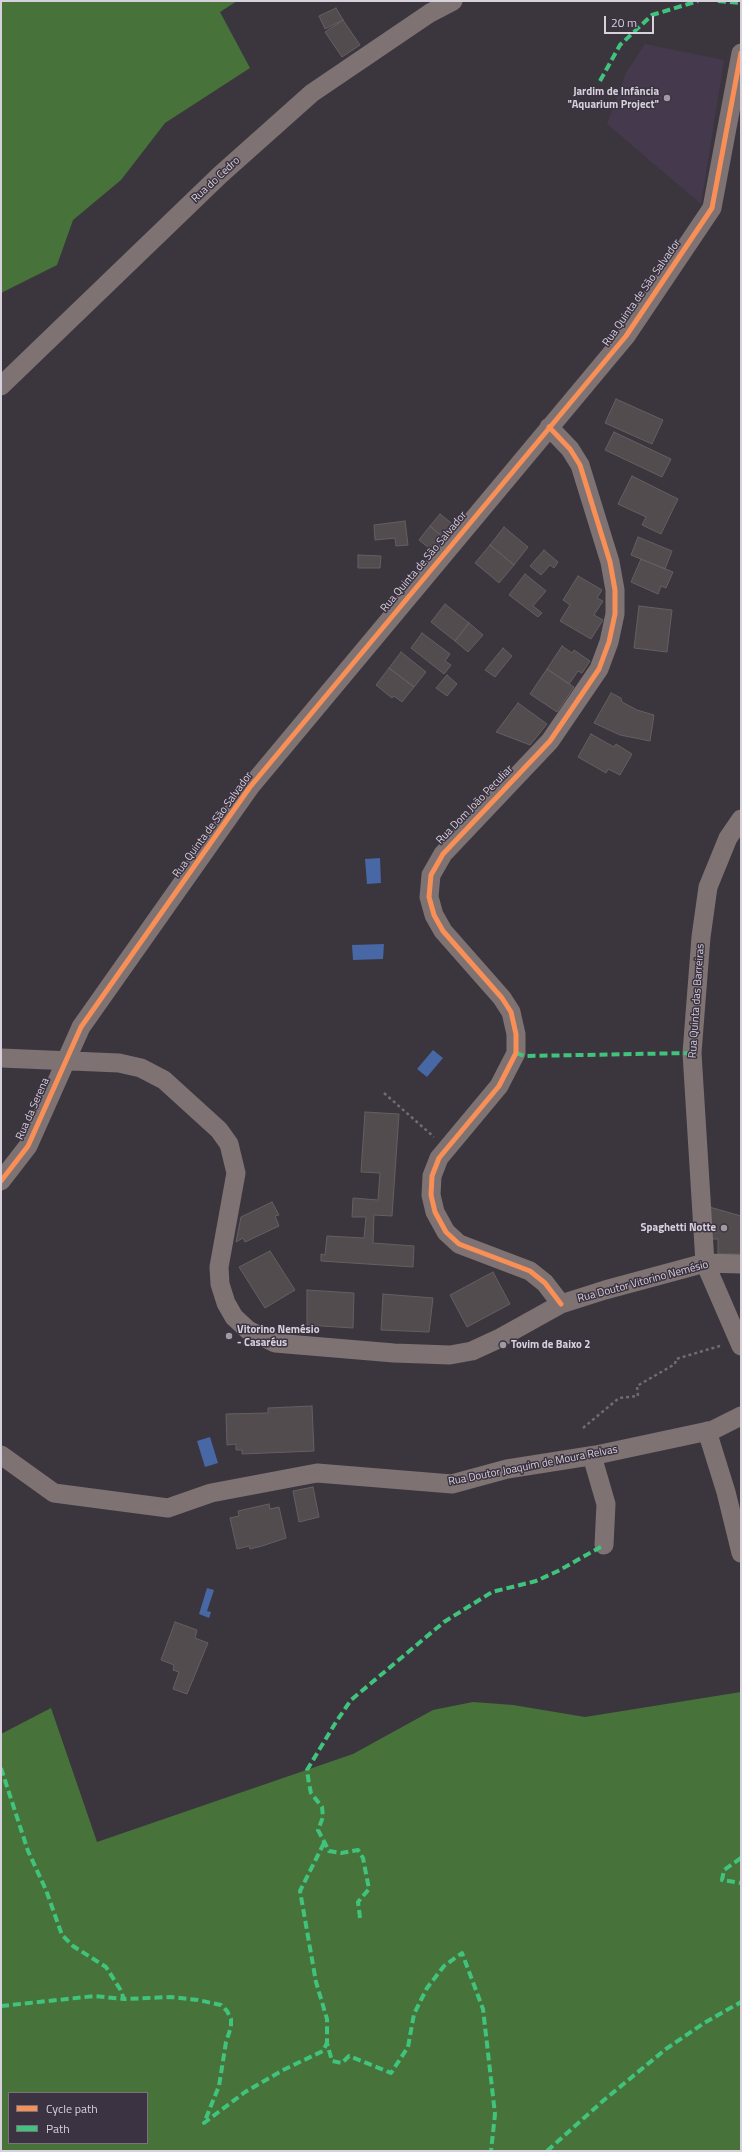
<!DOCTYPE html>
<html>
<head>
<meta charset="utf-8">
<style>
	body { margin:0 }
	#map { position:relative; width:742px; height:2152px; overflow:hidden; background:#3b363e; font-family:"Titillium Web",sans-serif }
	canvas { display:block }
	.frame { position:absolute; inset:0; border:2px solid #d6d1da; pointer-events:none }
	.legend { position:absolute; left:8px; top:2092px; width:140px; height:52px; box-sizing:border-box; background:#3c3342; border:1px solid #7a727f; margin:0; padding:5px 7px; list-style:none; font-size:12px; color:#d6d1da }
	.legend li { display:flex; align-items:center; gap:8px; height:20px }
	.legend b { width:20px; border:1px solid #7a727f }
	.scale { position:absolute; left:604px; top:16px; width:50px; height:18px; box-sizing:border-box; border:2px solid #d6d1da; border-top:0; padding-left:5px; font-size:12px; line-height:14px; white-space:nowrap; color:#d6d1da; -webkit-text-stroke:3px #3c3342; paint-order:stroke }
</style>
</head>
<body>
<div id="map">
<canvas width="742" height="2152"></canvas>
<div class="frame"></div>
<ul class="legend">
<li><b style="height:5px;background:#f78f57"></b>Cycle path</li>
<li><b style="height:5px;background:#40c37c"></b>Path</li>
</ul>
<div class="scale">20 m</div>
</div>
<script>
const c = document.querySelector('canvas').getContext('2d');
c.lineJoin = 'round';
function fill(path, color) { c.fillStyle = color; c.fill(path, 'evenodd'); }
const poly = rows => new Path2D(rows.map(r => 'M' + r).join(''));
function trace(path, color, width, dash) { c.strokeStyle = color; c.lineWidth = width; c.lineCap = dash ? 'butt' : 'round'; c.setLineDash(dash || []); c.stroke(path); }
function label(font, color, halo, rows, align = 'center') {
  c.font = font + ' "Titillium Web",sans-serif'; c.lineWidth = 3; c.setLineDash([]); c.textBaseline = 'middle'; c.strokeStyle = halo; c.fillStyle = color; for (const [text, x, y, turn = 0] of rows) {
    c.save(); c.translate(x, y); c.rotate((+turn || 0) * Math.PI / 180); c.textAlign = isNaN(turn) ? turn : align; if (halo) c.strokeText(text, 0, 0); c.fillText(text, 0, 0); c.restore();
  }
}
const built = poly([
	[645,44,724,60,701,204,607,124,626,73]
]);
const forest = poly([
	[1,1,237,1,220,12,250,68,165,123,121,180,73,220,57,265,1,293],
	[741,1692,741,2151,1,2151,1,1734,51,1708,97,1842,353,1754,433,1710,473,1702,513,1705,585,1717],
	[9,2093,147,2093,147,2143,9,2143]
]);
const water = poly([
	[380,858,381,883,367,884,365,859],
	[384,944,383,959,353,960,352,945],
	[433,1050,443,1058,427,1077,417,1069],
	[210,1437,218,1463,205,1467,197,1441],
	[207,1588,214,1590,207,1611,211,1612,209,1618,199,1614]
]);
const building = poly([
	[336,8,343,20,325,29,319,16,336,8],
	[343,20,360,45,342,57,325,32,343,20],
	[616,399,663,420,652,444,605,423,616,399],
	[614,432,671,459,662,477,605,450,614,432],
	[632,476,678,499,661,534,642,525,646,517,618,504,632,476],
	[440,514,455,526,445,539,430,526,440,514],
	[405,521,408,545,396,546,395,538,375,540,374,525,405,521],
	[430,526,445,539,434,552,419,540,430,526],
	[504,527,528,547,514,565,490,545,504,527],
	[638,537,672,551,665,569,631,555,638,537],
	[490,545,514,565,499,583,475,563,490,545],
	[544,550,558,562,554,568,550,565,541,575,530,566,544,550],
	[358,555,381,556,380,568,358,568,358,555],
	[641,559,673,572,666,588,661,586,658,594,631,582,641,559],
	[525,574,546,591,533,606,542,613,538,617,509,595,525,574],
	[578,576,602,590,597,598,603,601,594,615,603,620,591,639,560,621,570,605,563,600,578,576],
	[445,604,469,623,455,641,431,622,445,604],
	[639,606,672,610,667,652,634,648,639,606],
	[469,623,483,635,468,652,455,641,469,623],
	[422,633,450,654,445,661,451,665,444,674,411,648,422,633],
	[562,646,572,653,574,650,590,661,582,673,578,671,569,684,547,669,562,646],
	[503,648,512,656,495,677,485,670,503,648],
	[401,652,426,672,414,687,389,668,401,652],
	[389,668,414,687,402,702,394,696,392,698,376,685,389,668],
	[547,669,574,687,557,712,530,694,547,669],
	[447,675,457,684,447,696,436,688,447,675],
	[611,693,621,698,622,702,637,710,654,715,650,741,620,735,594,723,611,693],
	[518,703,547,724,530,745,496,732,518,703],
	[591,734,614,747,616,744,632,754,620,775,608,769,606,773,578,757,591,734],
	[365,1112,399,1114,392,1216,374,1215,373,1243,414,1246,413,1267,321,1261,321,1254,325,1255,327,1236,364,1238,366,1217,352,1217,353,1198,378,1200,380,1173,361,1172,365,1112],
	[272,1202,279,1215,275,1216,279,1226,245,1242,243,1238,236,1242,241,1217,272,1202],
	[706,1206,741,1216,741,1254,718,1254,718,1239,708,1239,706,1206],
	[270,1251,295,1290,265,1308,239,1267,270,1251],
	[493,1272,510,1304,467,1327,450,1295,493,1272],
	[307,1290,354,1293,353,1328,307,1325,307,1290],
	[383,1294,433,1298,429,1332,381,1330,383,1294],
	[312,1406,314,1451,242,1454,242,1450,236,1450,236,1444,227,1445,226,1414,268,1413,268,1408,312,1406],
	[313,1487,319,1517,299,1522,293,1491,313,1487],
	[269,1504,270,1509,279,1507,286,1538,262,1546,250,1549,249,1546,237,1549,230,1518,239,1516,238,1511,269,1504],
	[175,1622,197,1630,195,1638,208,1643,187,1694,173,1689,179,1672,173,1670,174,1665,161,1660,175,1622]
]);
const path = poly([
	[384,1093,434,1137],
	[583,1428,619,1398,638,1396,637,1386,675,1364,676,1359,723,1345]
]);
const minor = poly([
	[1,386,220,175,312,93,430,13,453,1],
	[549,427,570,449,580,465,610,562,615,590,615,614,609,642,599,669,550,741,443,854,431,875,429,897,434,915,443,931,502,998,511,1012,516,1034,516,1053,499,1086,439,1158,432,1176,431,1195,435,1212,446,1232,459,1244,530,1271,545,1283,561,1304],
	[741,819,728,838,708,887,701,937,692,1053,705,1263,741,1346],
	[1,1058,119,1063,141,1068,164,1080,219,1130,229,1144,236,1173,219,1267,220,1284,226,1303,234,1317,248,1330,275,1343,394,1353,450,1355,472,1351,498,1339,561,1304,605,1290,705,1263,741,1264],
	[1,1181,28,1146,81,1027,250,787,626,336,712,208,741,53],
	[707,1431,726,1492,741,1553],
	[1,1455,54,1493,168,1508,211,1493,317,1473,452,1484,507,1469,596,1455,713,1430,741,1416],
	[592,1456,606,1504,604,1545]
]);
const quiet = poly([
	[718,1,741,3],
	[600,81,620,45,652,15,698,1],
	[516,1053,525,1056,692,1053],
	[1,1768,28,1851,46,1890,62,1935,73,1946,106,1967,120,1989,124,1999,171,1997,198,2000,221,2005,227,2011,231,2019,231,2027,226,2042,219,2086,204,2123,245,2092,283,2070,323,2051,327,2043],
	[324,1843,300,1891,316,1982,327,2019,327,2043,332,2061,342,2063,349,2056,391,2073,408,2047,414,2014,427,1988,444,1966,462,1953,483,2009,495,2114,491,2151],
	[741,1858,724,1870,722,1880,741,1883],
	[360,1918,358,1902,369,1889,363,1858,358,1850,341,1853,329,1851,318,1830,323,1817,322,1807,311,1793,309,1784,307,1770,336,1722,351,1700,444,1622,492,1592,536,1581,558,1571,604,1545],
	[1,2006,95,1996,124,1999],
	[547,2151,604,2100,666,2049,704,2023,741,2002]
]);
const cycleway = poly([
	[549,427,570,449,580,465,610,562,615,590,615,614,609,642,599,669,550,741,443,854,431,875,429,897,434,915,443,931,502,998,511,1012,516,1034,516,1053,499,1086,439,1158,432,1176,431,1195,435,1212,446,1232,459,1244,530,1271,545,1283,561,1304],
	[1,1181,28,1146,81,1027,250,787,626,336,712,208,741,53]
]);
const markers = [
	[667,98,4,"#a09ba3"],
	[724,1228,4,"#a09ba3"],
	[229,1336,4,"#a09ba3"],
	[503,1345,4,"#a09ba3"]
];
const poiNames = [
	["Jardim de Infância",659,92],
	["\"Aquarium Project\"",659,105],
	["Spaghetti Notte",716,1228],
	["Vitorino Nemésio",237,1330,"left"],
	["- Casaréus",237,1343,"left"],
	["Tovim de Baixo 2",511,1345,"left"]
];
const streetNames = [
	["Rua do Cedro",216,180,-43],
	["Rua Quinta de São Salvador",642,293,-55],
	["Rua Quinta de São Salvador",424,562,-50],
	["Rua Dom João Peculiar",475,805,-46],
	["Rua Quinta de São Salvador",213,825,-54],
	["Rua Quinta das Barreiras",697,1001,-86],
	["Rua da Serena",33,1109,-66],
	["Rua Doutor Vitorino Nemésio",643,1282,-15],
	["Rua Doutor Joaquim de Moura Relvas",533,1466,-11]
];
fill(built, '#45394d');
fill(forest, '#47733b');
fill(water, '#4767a5');
fill(building, '#524c4e');
trace(building, '#655f61', 1);
trace(path, '#736b6e', 2.5, [3, 3]);
trace(minor, '#7e7273', 19);
trace(quiet, '#40c37c', 4, [8, 4]);
trace(cycleway, '#f78f57', 5);
for (const [x, y, r, color] of markers) { const dot = new Path2D(); dot.arc(x, y, r, 0, 2 * Math.PI); c.fillStyle = color; c.fill(dot); trace(dot, '#3c3342', 1.5); }
label('bold 11px', '#d6d1da', '#3c3342', poiNames, 'right');
label('11px', '#d6d1da', '#3c3342', streetNames);
</script>
</body>
</html>
